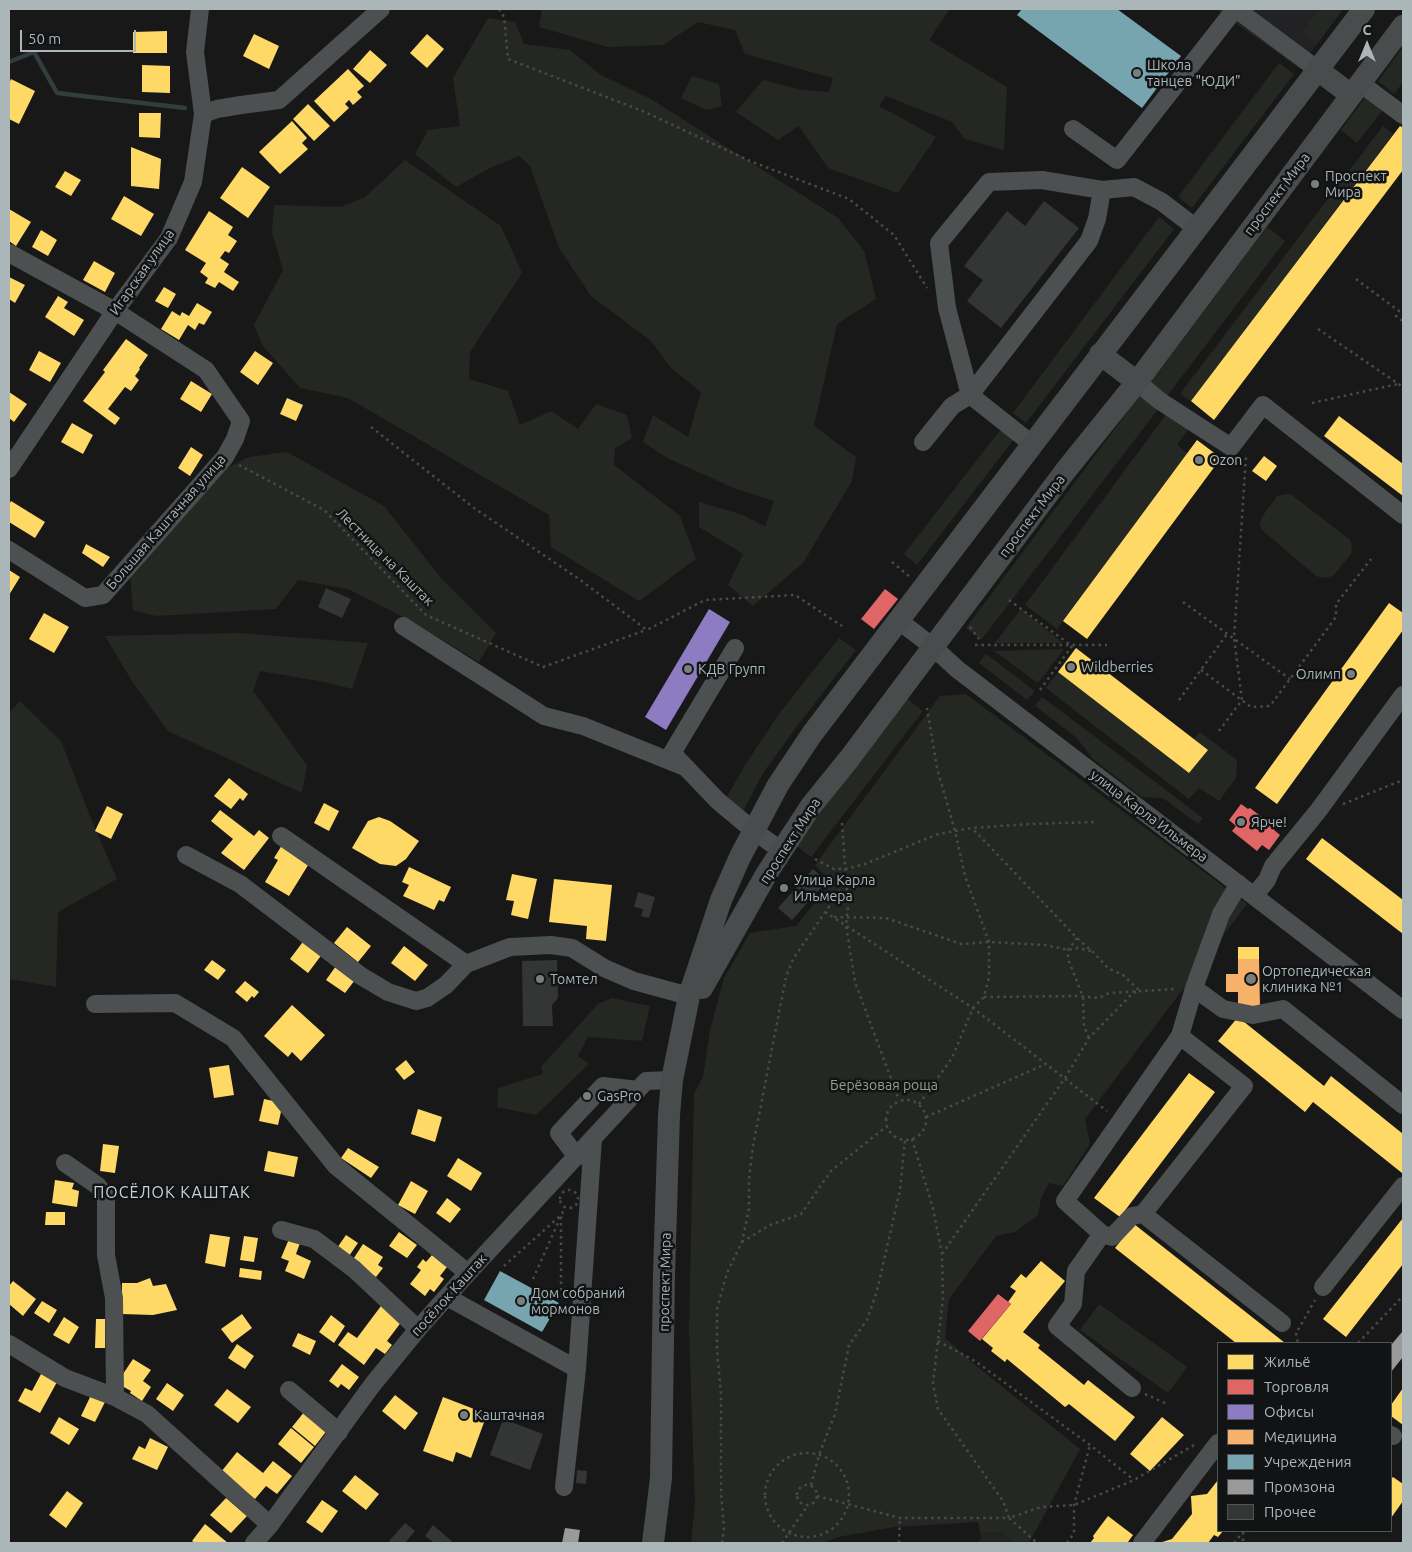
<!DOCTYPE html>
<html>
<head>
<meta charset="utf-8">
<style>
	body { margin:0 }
	#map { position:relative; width:1412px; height:1552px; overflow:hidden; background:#181818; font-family:Ubuntu,sans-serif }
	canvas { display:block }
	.frame { position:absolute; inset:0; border:10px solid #aab6b7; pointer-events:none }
	.legend { position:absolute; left:1217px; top:1342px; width:175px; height:190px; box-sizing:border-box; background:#121314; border:1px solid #4f5455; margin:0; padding:6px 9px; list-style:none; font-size:15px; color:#aab6b7 }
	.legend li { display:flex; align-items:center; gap:10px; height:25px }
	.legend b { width:25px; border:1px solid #4f5455 }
	.north { position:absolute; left:1342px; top:20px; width:50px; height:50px; -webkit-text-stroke:4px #121314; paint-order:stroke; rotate:0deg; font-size:14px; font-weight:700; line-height:20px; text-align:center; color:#aab6b7 }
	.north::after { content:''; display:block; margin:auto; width:18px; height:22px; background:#aab6b7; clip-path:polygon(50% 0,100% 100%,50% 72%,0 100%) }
	.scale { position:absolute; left:20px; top:30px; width:116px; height:22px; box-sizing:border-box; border:2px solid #aab6b7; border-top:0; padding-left:6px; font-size:15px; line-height:18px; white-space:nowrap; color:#aab6b7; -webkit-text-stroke:4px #121314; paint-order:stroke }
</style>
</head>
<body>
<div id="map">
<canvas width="1412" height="1552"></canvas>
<div class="frame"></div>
<ul class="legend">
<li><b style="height:14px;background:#ffd966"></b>Жильё</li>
<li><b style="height:14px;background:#e06666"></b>Торговля</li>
<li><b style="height:14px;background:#8e7cc3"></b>Офисы</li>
<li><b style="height:14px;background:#f6b26b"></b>Медицина</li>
<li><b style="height:14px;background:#76a5af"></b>Учреждения</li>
<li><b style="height:14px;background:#999"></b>Промзона</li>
<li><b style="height:14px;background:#343535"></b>Прочее</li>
</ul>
<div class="north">С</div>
<div class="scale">50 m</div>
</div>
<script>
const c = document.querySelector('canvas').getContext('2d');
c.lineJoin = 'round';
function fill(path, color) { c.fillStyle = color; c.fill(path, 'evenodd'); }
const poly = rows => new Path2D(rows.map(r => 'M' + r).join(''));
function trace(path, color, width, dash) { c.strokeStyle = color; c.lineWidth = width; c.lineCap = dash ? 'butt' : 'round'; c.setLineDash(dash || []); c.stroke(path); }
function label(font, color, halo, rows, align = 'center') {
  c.font = font + ' Ubuntu,sans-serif'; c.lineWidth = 5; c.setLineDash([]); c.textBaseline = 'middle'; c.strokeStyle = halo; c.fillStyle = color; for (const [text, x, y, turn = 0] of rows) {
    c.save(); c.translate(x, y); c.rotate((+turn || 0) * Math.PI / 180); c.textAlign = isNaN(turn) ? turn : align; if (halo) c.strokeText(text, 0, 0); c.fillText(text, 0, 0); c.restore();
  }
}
const built = poly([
	[1215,9,1343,9,1299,68],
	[1000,1532,1014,1543,978,1543,981,1539,980,1533]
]);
const green = poly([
	[542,9,950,9,929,40,1007,87,1004,150,965,139,952,122,886,96,879,106,936,137,898,193,828,168,799,126,778,140,736,112,763,80,802,90,829,92,833,78,745,54,735,30,698,22,663,45,608,47,539,27],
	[1319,9,1343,9,1317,44,1302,33],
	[488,18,515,22,524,44,570,50,601,75,651,99,838,218,864,251,876,299,837,324,814,426,856,457,852,481,803,563,753,606,728,585,743,554,699,527,699,502,740,514,765,526,774,501,736,489,667,458,643,442,653,415,688,437,701,392,671,368,651,341,591,296,559,248,530,166,519,156,490,168,456,187,415,154,428,130,460,126,453,78],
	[1403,47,1403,82,1394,94,1378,81],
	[1279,63,1294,74,1192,208,1178,197],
	[692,76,719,84,722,106,706,110,681,98],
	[1367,95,1385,107,1357,143,1341,130],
	[1383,126,1393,134,1191,401,1180,394],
	[405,160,501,226,522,273,470,352,469,379,508,391,520,425,551,411,578,429,596,404,627,415,632,438,615,448,614,465,680,516,696,559,639,601,551,547,549,515,348,398,300,388,263,346,254,325,283,270,272,232,274,205,341,207,364,198],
	[1159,217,1174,229,1026,423,1013,413],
	[1267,227,1285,241,1167,396,1150,383],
	[1141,394,1159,408,981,640,966,628],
	[1168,412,1189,428,1177,445,1187,453,1057,629,1025,605],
	[1001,429,1014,439,917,565,904,554],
	[287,452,384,506,441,578,496,633,479,662,413,622,348,589,298,580,276,609,156,616,133,610,130,574,221,471,249,457],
	[1286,494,1292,495,1350,540,1352,546,1351,554,1333,576,1324,578,1316,576,1262,530,1260,524,1262,517,1277,496],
	[1021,609,1063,643,995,643],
	[238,633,368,643,352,689,325,682,260,671,253,691,307,765,302,793,168,731,133,683,105,636],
	[839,638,856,650,797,726,763,773,742,813,725,800,745,765,779,714],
	[1064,649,1038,683,994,651],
	[986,654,1035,691,1027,700,979,663],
	[1058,672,1189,773,1208,750,1194,739,1200,732,1237,760,1236,778,1219,801,1199,788,1189,799,1046,688],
	[966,694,1247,904,1085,1119,1090,1144,1063,1186,1049,1183,1041,1198,1038,1215,1015,1232,996,1236,949,1299,945,1338,974,1364,1080,1449,1029,1543,1014,1543,1000,1532,980,1533,978,1522,895,1527,838,1537,823,1543,691,1543,695,1504,689,1330,694,1094,703,1077,710,1030,724,978,750,933,796,926,831,882,815,865,940,696],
	[1042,697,1203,818,1198,824,1163,798,1142,797,1093,759,1077,738,1035,706],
	[906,698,923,711,811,857,794,844],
	[20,701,61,741,90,816,117,879,58,912,56,987,9,979,9,713],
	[612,998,650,1006,642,1041,588,1037,578,1056,589,1064,536,1115,497,1107,498,1088,543,1074,541,1067,598,1004],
	[1099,1304,1187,1367,1168,1393,1080,1330]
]);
const homes = poly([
	[167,31,167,53,133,53,133,32],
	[254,34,279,46,269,69,243,56],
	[427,34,444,49,427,68,410,53],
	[370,50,387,65,370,83,353,69],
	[142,65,170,66,170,93,142,92],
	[348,69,364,86,357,92,362,97,353,105,349,100,345,104,349,108,334,122,314,101],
	[11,79,35,91,19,124,9,119,9,84],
	[308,104,330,126,314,141,293,119],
	[139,113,161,113,160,138,139,137],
	[292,121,307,138,302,143,308,149,280,174,259,152],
	[1400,126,1403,128,1403,170,1214,420,1191,401],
	[131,147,161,159,159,189,131,186],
	[242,167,270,187,248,218,220,198],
	[65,171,81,180,71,196,55,187],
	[124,196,154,214,141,236,111,219],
	[9,209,31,222,16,246,9,241],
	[209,211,233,227,228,235,237,241,229,253,225,251,220,258,229,264,224,272,239,282,233,291,219,282,215,288,205,283,208,278,200,272,206,263,185,250],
	[41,230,57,240,48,256,32,247],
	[94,261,115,273,105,292,83,280],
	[9,277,25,285,15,303,9,299],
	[164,287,176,294,168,308,155,301],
	[58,296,68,302,64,308,84,320,74,336,45,317],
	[197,303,212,312,204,325,199,323,195,330,188,325,179,340,161,329,172,311,180,316,182,312,189,316],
	[126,339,148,355,139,368,140,369,135,376,139,380,131,391,125,387,108,409,120,418,115,425,83,401,105,372,103,370],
	[39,351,61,363,50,382,29,370],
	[255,351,273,363,258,385,240,372],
	[191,381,212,394,201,412,180,399],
	[9,392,27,404,14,422,9,418],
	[287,398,303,405,296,421,280,414],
	[1339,416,1403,464,1403,496,1324,436],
	[72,423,93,435,83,454,61,442],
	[1197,440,1221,458,1087,639,1063,621],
	[191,447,203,455,190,476,178,468],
	[1264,456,1277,466,1266,481,1252,471],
	[11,501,45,522,35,538,9,522,9,505],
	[86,544,110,557,103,567,82,553],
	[9,570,20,577,9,595],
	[1389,603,1403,613,1403,630,1277,804,1255,788],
	[44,613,69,627,54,653,29,639],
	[1076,648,1208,750,1189,773,1058,672],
	[229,778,248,794,243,801,240,798,231,809,214,796],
	[324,803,339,811,329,831,314,823],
	[107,806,123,814,111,839,95,831],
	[220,810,254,836,259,830,269,838,244,870,221,853,233,839,211,821],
	[379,817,390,821,419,841,406,859,396,866,380,864,352,848,368,821],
	[1322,838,1403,900,1403,934,1306,859],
	[282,845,310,862,289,896,265,882,278,860,274,858],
	[409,867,451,887,444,902,439,900,434,910,403,896,409,885,402,882],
	[512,874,537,879,528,919,511,915,514,901,506,900],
	[554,879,612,885,606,941,586,939,587,926,549,922],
	[347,927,371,946,358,962,334,943],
	[305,939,323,953,308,973,290,959],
	[404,946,428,965,415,981,391,963],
	[1238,947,1259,947,1259,959,1238,959],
	[212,960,226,970,218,980,204,970],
	[336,966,355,980,345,993,326,980],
	[245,981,259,992,254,998,252,996,247,1002,235,992],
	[292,1005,325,1035,301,1061,292,1052,288,1057,264,1036],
	[1238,1017,1324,1086,1331,1076,1403,1134,1402,1173,1313,1102,1305,1112,1218,1041],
	[406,1060,415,1072,404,1080,395,1069],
	[229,1065,234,1095,214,1098,209,1068],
	[1189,1073,1215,1092,1120,1217,1094,1198],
	[264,1099,283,1103,278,1125,259,1121],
	[418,1109,442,1117,435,1142,411,1134],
	[103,1144,119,1146,115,1173,100,1171],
	[348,1148,379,1167,371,1178,341,1158],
	[268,1151,298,1157,294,1177,264,1171],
	[458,1158,482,1173,471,1191,447,1176],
	[55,1180,74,1183,72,1189,79,1191,77,1207,52,1203],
	[411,1181,428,1191,415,1214,398,1205],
	[447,1198,461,1209,450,1223,436,1213],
	[46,1212,65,1212,65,1225,45,1225],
	[1403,1218,1403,1264,1346,1337,1323,1319],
	[1134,1224,1285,1343,1236,1343,1115,1248],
	[399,1232,417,1245,407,1258,389,1246],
	[210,1234,230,1237,225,1267,205,1263],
	[346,1235,358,1243,349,1256,337,1248],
	[244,1236,258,1238,254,1262,240,1260],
	[289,1239,300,1243,296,1254,311,1261,304,1279,285,1271,289,1261,281,1258],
	[363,1244,383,1257,378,1265,383,1268,376,1277,352,1261],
	[432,1255,447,1267,440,1276,444,1279,434,1292,430,1289,425,1296,410,1284,421,1270,417,1267,423,1259,426,1262],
	[1041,1261,1065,1281,1023,1332,1040,1345,1038,1348,1084,1385,1088,1380,1135,1417,1115,1441,1069,1404,1065,1407,1007,1359,1005,1362,991,1351,993,1348,982,1339,1011,1304,1008,1302,1016,1291,1010,1287,1021,1274,1026,1278],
	[240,1268,262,1271,261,1280,239,1277],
	[150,1278,153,1286,166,1284,177,1310,153,1315,122,1314,122,1283,137,1283],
	[13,1281,36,1299,23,1316,9,1304,9,1286],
	[42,1301,57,1310,49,1323,34,1313],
	[381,1306,402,1321,387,1341,392,1345,385,1354,376,1348,364,1365,338,1345,348,1332,357,1338],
	[242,1314,252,1328,232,1343,221,1329],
	[331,1315,345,1326,334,1343,319,1332],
	[64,1317,79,1327,69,1344,53,1335],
	[96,1319,105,1319,105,1348,95,1348],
	[298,1333,316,1341,310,1355,292,1346],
	[237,1344,254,1356,245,1369,228,1358],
	[133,1359,151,1370,143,1381,151,1387,142,1401,130,1393,131,1391,122,1386,124,1383,119,1380],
	[342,1364,359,1377,349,1390,341,1384,338,1388,329,1381],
	[41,1374,57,1382,40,1413,18,1401,25,1388,32,1391],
	[167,1383,184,1395,173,1411,156,1399],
	[1403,1388,1403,1425,1391,1416,1391,1405],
	[227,1389,251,1407,238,1423,214,1405],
	[92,1393,106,1400,95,1422,81,1416],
	[395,1395,418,1413,405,1430,382,1411],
	[443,1397,487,1414,471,1458,456,1452,453,1462,423,1451],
	[305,1411,328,1429,315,1446,292,1427],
	[59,1417,79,1429,69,1445,50,1433],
	[1162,1417,1184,1435,1150,1471,1130,1454],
	[291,1428,314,1447,301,1463,278,1444],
	[150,1438,168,1447,157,1470,132,1459,139,1446,145,1449],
	[237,1452,263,1473,273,1461,292,1476,277,1494,266,1486,255,1499,221,1472],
	[355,1475,379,1494,366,1510,342,1491],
	[1393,1477,1403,1484,1403,1501,1391,1518,1391,1479],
	[1218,1480,1218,1531,1223,1531,1218,1537,1214,1535,1208,1543,1159,1543,1172,1539,1192,1514,1191,1496,1207,1494],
	[67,1491,83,1503,66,1528,49,1515],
	[226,1498,247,1516,231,1533,210,1515],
	[322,1500,338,1511,322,1533,306,1522],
	[1108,1516,1133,1535,1128,1542,1129,1543,1090,1543,1094,1538,1093,1536],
	[205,1524,228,1543,195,1543,192,1541]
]);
const shops = poly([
	[885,589,898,599,874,629,861,619],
	[1241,804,1248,809,1250,808,1276,828,1274,830,1280,835,1269,850,1262,845,1257,851,1232,831,1236,826,1229,820],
	[998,1294,1011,1304,980,1341,968,1331]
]);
const offices = poly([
	[709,609,730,622,666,730,645,717]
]);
const health = poly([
	[1238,959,1259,959,1260,1006,1238,1006,1238,992,1226,992,1226,974,1238,974]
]);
const public = poly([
	[1022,9,1117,9,1181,56,1142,108,1017,15],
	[500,1271,559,1303,542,1332,484,1300]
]);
const industry = poly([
	[1402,1332,1403,1333,1403,1357,1391,1372,1391,1345],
	[565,1528,580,1530,578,1543,562,1543]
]);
const stream = poly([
	[9,62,34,52,57,93,185,108]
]);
const building = poly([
	[1044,201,1079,228,1001,328,967,301,983,280,964,266,1007,211,1025,226],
	[326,588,351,599,342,618,318,607],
	[813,869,827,881,792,920,778,908],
	[638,892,655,897,649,918,641,916,643,909,634,907],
	[557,960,558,998,552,1005,553,1026,523,1026,522,961],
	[503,1419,543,1434,530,1470,490,1455],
	[577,1470,587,1471,586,1484,576,1483],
	[405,1523,415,1531,405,1543,392,1543,389,1541],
	[433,1525,454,1543,432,1543,433,1542,425,1536]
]);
const path = poly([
	[499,9,504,17,508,59,645,112,750,161,849,199,894,235,927,288],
	[1356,279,1399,311,1396,316,1403,321],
	[1318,329,1403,387],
	[1312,403,1398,384],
	[371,427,474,508,579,579,647,630,705,600,795,595,842,626],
	[239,465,324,510,426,615,543,667,646,630],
	[892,562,910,577],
	[1009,600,1072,646,1040,690],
	[1183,602,1290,679],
	[970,627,979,639],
	[975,645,1107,645],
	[1201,670,1251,707,1270,706,1336,617,1336,604,1371,559],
	[1179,700,1227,634],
	[1219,731,1242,700,1234,638,1246,457],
	[1343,804,1403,780],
	[842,823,848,906,846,925,855,982,899,1100],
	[815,859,834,869,846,869,865,864,938,834,972,828,1029,824,1097,822],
	[825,912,973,1008,1107,1111],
	[834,917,886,918,961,944,989,942,1045,945,1068,950,1077,948,1091,951],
	[1077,938,1068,950,1068,959,1083,997,1084,1026,1089,1038],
	[984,997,1076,996,1099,998,1109,993,1176,989],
	'886 1120a20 20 0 1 1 40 0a20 20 0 1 1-40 0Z',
	[919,1104,952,1058,973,1008,984,997,989,977,989,942,965,876,955,831,937,768,927,708],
	[926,1117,1046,1064],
	[912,1139,933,1208,942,1254,943,1298,933,1383,938,1409,1003,1501,1009,1518,1041,1507,1074,1505,1134,1480,1194,1445],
	'560 1199a9 9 0 1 1 18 0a9 9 0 1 1-18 0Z',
	[742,1242,770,1225,801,1214,831,1171,887,1126],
	[942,1254,1065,1078,1089,1038,1132,994,1139,990,1123,975,1108,968,1093,952,1077,938,972,828],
	[504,1266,560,1216],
	[533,1279,565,1207],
	[561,1297,561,1215],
	[1298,1330,1315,1300],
	[1296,1333,1298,1343],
	[938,1341,975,1361,1090,1445,1134,1480],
	[1358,1343,1403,1296],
	[1145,1394,1167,1404],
	'765 1495a42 42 0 1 1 84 0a42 42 0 1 1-84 0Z',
	'797 1495a10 10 0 1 1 20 0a10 10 0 1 1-20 0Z',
	[811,1485,819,1455,835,1414,849,1345,867,1320,877,1291,900,1190,905,1140],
	[817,1496,900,1518,1009,1518,1037,1543],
	[1243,1532,1243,1543],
	[722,1543,724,1528,721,1492,721,1393,717,1351,717,1309,727,1273,742,1242,749,1209,749,1179,753,1146,786,977,793,959,846,882],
	[782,1543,808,1505],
	[899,1543,900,1518],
	[1067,1543,1074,1533,1074,1505,1090,1445],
	[1234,1543,1243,1532,1249,1531]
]);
const minor = poly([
	[200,9,195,52,203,114],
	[1236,9,1318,70],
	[1360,83,1403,115],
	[1073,129,1117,160,1235,9],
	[9,253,115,311,206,370,241,421,235,439,225,457,103,595,85,598,9,550],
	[1137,382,1160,401,1231,447,1263,405,1403,515],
	[923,442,952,406,970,395,1089,241,1097,219,1102,190],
	[1032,444,970,395,947,308,939,243,989,182,1042,180,1102,190,1134,187,1162,202,1196,228],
	[9,469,115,311,169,238,193,182,203,114,217,109,241,105,279,100,381,9],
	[898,620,933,647,957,669,1403,1010],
	[403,626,544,716,583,726,687,768],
	[735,648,672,753,718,801,754,831,782,851],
	[281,836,466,964],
	[186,855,240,884,361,976,388,992,416,1001,427,998,446,985,466,964,510,947,551,945,572,948,604,968,634,981,689,996],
	[1254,896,1267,880,1273,866,1318,811,1403,695],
	[1194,988,1223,1009,1253,1015,1283,1009,1403,1105],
	[95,1004,175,1003,233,1038,336,1166,468,1273],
	[1180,1036,1244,1086,1143,1214,1282,1323],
	[577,1157,559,1133,603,1086,638,1090],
	[65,1163,98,1186,106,1197,106,1255,114,1298,115,1397],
	[281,1230,314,1239,354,1269,418,1329],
	[1102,1234,1065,1201,1180,1036,1194,988,1221,914,1239,884],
	[1323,1287,1403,1186],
	[447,1297,577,1369],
	[9,1344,65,1378,115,1397,147,1414,270,1525],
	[1132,1388,1057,1326,1073,1304,1076,1271,1102,1234,1112,1237,1132,1216,1143,1214],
	[289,1390,339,1432],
	[1391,1435,1393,1436],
	[564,1487,577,1369,593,1139],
	[254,1543,270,1525,373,1384,418,1329,468,1273,646,1081,672,1080],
	[1142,1543,1218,1443]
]);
const major = poly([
	[1318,70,1351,95],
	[1100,354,1137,382],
	[702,988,767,873,811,806,849,759,1066,470,1137,382,1403,26],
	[653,1543,661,1478,664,1274,669,1115,672,1080,689,996,721,900,740,857,778,785,812,734,1364,9]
]);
const markers = [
	[1137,73,5,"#777f7f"],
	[1315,184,5,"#777f7f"],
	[1199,460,5,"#777f7f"],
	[1071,667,5,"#777f7f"],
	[688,669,5,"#777f7f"],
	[1351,674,5,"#777f7f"],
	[1241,822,5,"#777f7f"],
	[784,888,5,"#777f7f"],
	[540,979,5,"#777f7f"],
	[1251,979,6,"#777f7f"],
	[587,1096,5,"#777f7f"],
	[521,1301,5,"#777f7f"],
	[464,1415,5,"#777f7f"]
];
const poiNames = [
	["Школа",1147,65],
	["танцев \"ЮДИ\"",1147,81],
	["Проспект",1325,176],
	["Мира",1325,192],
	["Ozon",1209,460],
	["Wildberries",1081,667],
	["КДВ Групп",698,669],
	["Олимп",1341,674,"right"],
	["Ярче!",1251,822],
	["Улица Карла",794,880],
	["Ильмера",794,896],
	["Ортопедическая",1262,971],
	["клиника №1",1262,987],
	["Томтел",550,979],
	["GasPro",597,1096],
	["Дом собраний",531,1293],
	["мормонов",531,1309],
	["Каштачная",474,1415]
];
const streetNames = [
	["проспект Мира",1277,194,-53],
	["Игарская улица",142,272,-55],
	["проспект Мира",1032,516,-53],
	["Большая Каштачная улица",166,522,-49],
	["Лестница на Каштак",385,557,45],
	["улица Карла Ильмера",1149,816,37],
	["проспект Мира",790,841,-57],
	["проспект Мира",665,1282,-89],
	["посёлок Каштак",449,1295,-48]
];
const parkNames = [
	["Берёзовая роща",884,1085]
];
const quarterNames = [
	["ПОСЁЛОК КАШТАК",172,1193]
];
fill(built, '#222224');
fill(green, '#252822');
fill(homes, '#ffd966');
fill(shops, '#e06666');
fill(offices, '#8e7cc3');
fill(health, '#f6b26b');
fill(public, '#76a5af');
fill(industry, '#999');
trace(stream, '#313e3d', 4.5);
fill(building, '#343535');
trace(path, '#484b4b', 2.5, [2.5, 4]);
trace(minor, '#4c5050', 18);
trace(major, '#494c4c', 22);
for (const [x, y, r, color] of markers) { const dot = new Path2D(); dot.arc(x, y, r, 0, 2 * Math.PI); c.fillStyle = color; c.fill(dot); trace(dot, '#121314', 2); }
label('14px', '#aab6b7', '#121314', poiNames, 'left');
label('14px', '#aab6b7', '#121314', streetNames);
label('14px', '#92a183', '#121314', parkNames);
c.letterSpacing = '1px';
label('16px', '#cbd2d4', '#121314', quarterNames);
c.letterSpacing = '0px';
</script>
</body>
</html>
